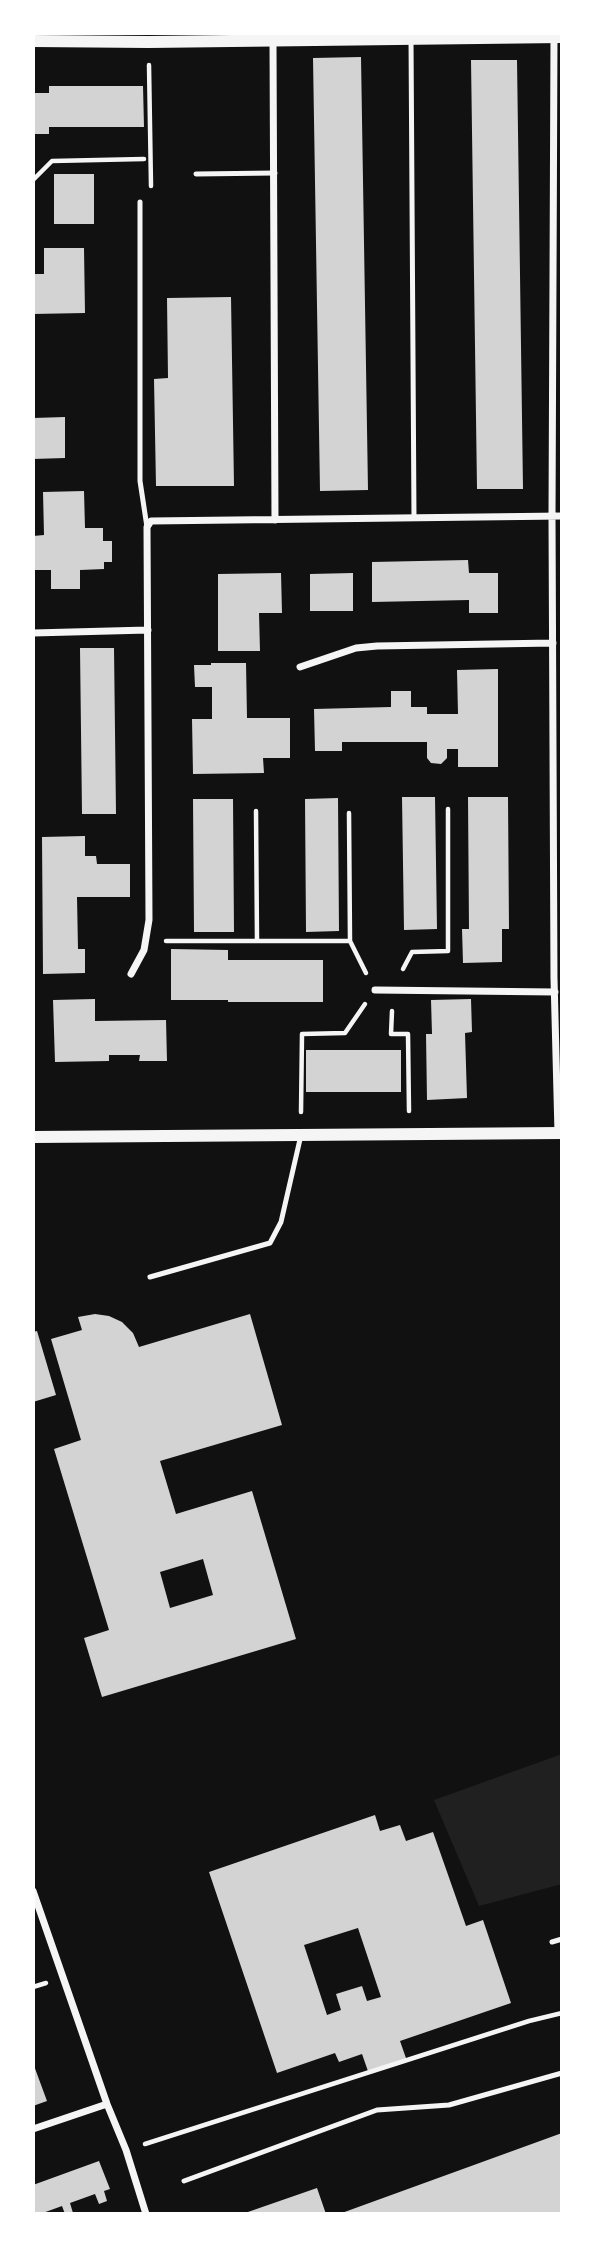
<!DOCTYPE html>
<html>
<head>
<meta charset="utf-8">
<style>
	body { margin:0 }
	#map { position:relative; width:595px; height:2247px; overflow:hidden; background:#111; font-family:"Open Sans",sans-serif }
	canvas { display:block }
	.frame { position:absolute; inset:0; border:35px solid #fff; pointer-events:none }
</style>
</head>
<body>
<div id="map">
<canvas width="595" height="2247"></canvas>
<div class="frame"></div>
</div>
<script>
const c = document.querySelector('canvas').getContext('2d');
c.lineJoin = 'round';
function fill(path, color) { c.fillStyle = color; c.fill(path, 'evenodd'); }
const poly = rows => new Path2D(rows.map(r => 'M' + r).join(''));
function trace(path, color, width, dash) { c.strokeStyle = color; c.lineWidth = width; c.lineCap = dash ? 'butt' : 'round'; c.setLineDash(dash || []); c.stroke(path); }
const green = poly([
	[562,1754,562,1884,479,1906,434,1800]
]);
const building = poly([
	[361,57,368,490,320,491,313,58],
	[471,60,517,60,523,489,477,489],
	[49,86,143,86,144,127,49,127,49,134,33,134,33,93,49,93],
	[54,174,94,174,94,224,54,224],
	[44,248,84,248,85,313,33,314,33,274,44,274],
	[231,297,234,486,156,486,154,379,168,378,167,298],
	[65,417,65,458,33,459,33,418],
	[84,491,85,528,103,528,103,541,112,541,112,562,104,562,104,569,80,570,80,589,51,589,51,570,33,570,33,536,44,535,43,492],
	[468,560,469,573,498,573,498,613,469,613,469,600,372,602,372,562],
	[281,573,282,613,259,613,260,651,218,651,218,574],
	[353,573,353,611,310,611,310,574],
	[80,648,114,648,116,814,82,814],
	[211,663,246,663,247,718,290,718,290,758,263,758,264,773,193,774,192,719,212,719,212,687,195,687,194,665,211,665],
	[498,669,498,767,458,767,458,749,447,749,447,758,441,764,431,763,427,758,427,742,342,742,342,751,315,751,314,709,391,707,391,691,411,691,411,707,427,707,427,714,458,714,457,670],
	[402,797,435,797,437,929,404,930],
	[468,797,508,797,509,929,502,929,502,962,463,963,462,929,469,929],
	[338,798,339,931,306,932,305,799],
	[193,799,233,799,234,932,194,932],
	[85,836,85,856,96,856,97,864,130,864,130,897,77,897,78,949,85,949,85,973,43,974,42,837],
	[171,949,228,950,228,960,323,960,323,1002,228,1002,228,1000,171,1000],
	[95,999,95,1021,166,1020,167,1061,139,1061,140,1055,109,1055,109,1061,55,1062,53,1000],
	[471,999,472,1032,465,1033,467,1098,427,1100,426,1034,432,1034,431,1000],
	[306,1050,401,1050,401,1092,306,1092],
	[95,1314,109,1316,122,1322,133,1333,139,1347,250,1314,282,1425,160,1461,176,1514,252,1491,296,1639,102,1697,84,1638,109,1630,54,1449,81,1440,51,1339,82,1330,78,1317],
	[203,1559,213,1595,170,1608,160,1572],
	[37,1331,56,1395,33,1402,33,1332],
	[375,1815,380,1831,400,1825,406,1841,433,1832,466,1926,483,1920,511,2003,400,2041,407,2061,369,2074,362,2054,339,2062,335,2053,277,2073,209,1872],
	[358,1928,381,1997,367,2001,362,1986,336,1994,341,2010,327,2015,304,1945],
	[33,2063,47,2101,33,2106],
	[562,2133,562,2212,556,2214,339,2214],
	[99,2161,110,2189,104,2191,107,2201,99,2204,95,2194,70,2203,73,2213,71,2214,65,2214,62,2206,40,2214,33,2214,33,2185],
	[317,2188,326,2214,245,2214,245,2213]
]);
const path = poly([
	[149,65,151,186],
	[33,180,52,161,144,159],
	[256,811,257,941],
	[349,813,350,941,366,973],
	[166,941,350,941],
	[403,969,412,952,448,951,448,809],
	[392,1011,391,1034,408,1034,409,1111],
	[301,1112,302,1034,345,1033,365,1004],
	[33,1987,46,1983],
	[145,2144,529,2021,562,2013]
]);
const service = poly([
	[411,38,414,518],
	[196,174,275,173],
	[140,202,140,481,147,527],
	[150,1277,270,1243,281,1222,301,1135],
	[552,1942,562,1939],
	[184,2181,377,2110,449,2105,562,2073]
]);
const minor = poly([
	[554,37,552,516,554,978,558,1133],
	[273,41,275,520],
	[33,633,148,630],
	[300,667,356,648,377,646,553,643],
	[131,974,144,950,149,920,147,527,151,521,562,516],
	[375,990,555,992],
	[33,1891,107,2104,126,2150,146,2214],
	[33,2129,107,2104]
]);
const tertiary = poly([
	[33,41,149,42,562,37],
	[33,1137,562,1133]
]);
fill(green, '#202020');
fill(building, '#d3d3d3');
trace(path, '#f5f5f5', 4.5);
trace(service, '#f5f5f5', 5);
trace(minor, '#f5f5f5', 7);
trace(tertiary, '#f5f5f5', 12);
</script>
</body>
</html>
